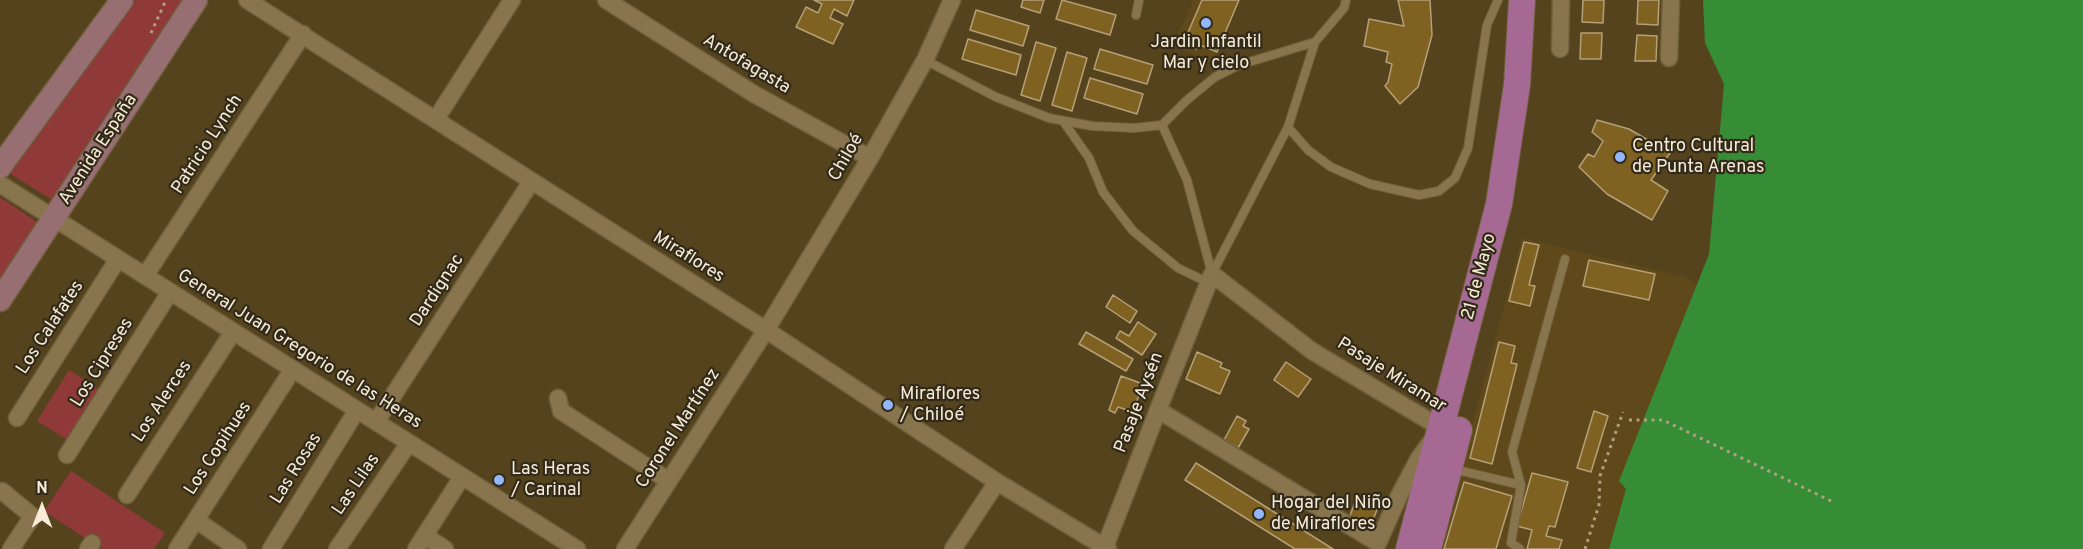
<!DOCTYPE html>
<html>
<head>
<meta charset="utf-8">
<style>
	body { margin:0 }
	#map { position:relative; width:2083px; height:549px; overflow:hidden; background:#55431d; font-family:Overpass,sans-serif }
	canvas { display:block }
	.north { position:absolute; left:12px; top:477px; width:60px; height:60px; -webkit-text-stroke:4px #332b1a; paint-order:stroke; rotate:0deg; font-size:16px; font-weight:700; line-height:24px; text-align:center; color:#f8ecd8 }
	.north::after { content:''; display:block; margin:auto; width:21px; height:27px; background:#f8ecd8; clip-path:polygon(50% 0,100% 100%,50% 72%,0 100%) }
</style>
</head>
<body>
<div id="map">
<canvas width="2083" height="549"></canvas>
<div class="north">N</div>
</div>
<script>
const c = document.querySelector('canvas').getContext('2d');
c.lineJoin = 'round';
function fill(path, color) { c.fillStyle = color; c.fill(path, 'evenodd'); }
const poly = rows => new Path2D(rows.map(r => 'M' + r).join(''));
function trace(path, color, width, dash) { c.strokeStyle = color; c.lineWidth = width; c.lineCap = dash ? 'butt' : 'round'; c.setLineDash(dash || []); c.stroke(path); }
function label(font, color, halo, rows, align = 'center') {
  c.font = font + ' Overpass,sans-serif'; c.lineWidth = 4.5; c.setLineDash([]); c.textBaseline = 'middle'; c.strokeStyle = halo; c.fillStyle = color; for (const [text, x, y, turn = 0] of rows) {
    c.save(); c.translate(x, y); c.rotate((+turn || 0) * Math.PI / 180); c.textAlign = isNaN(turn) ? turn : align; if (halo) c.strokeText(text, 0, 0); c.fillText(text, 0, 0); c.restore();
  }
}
const built = poly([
	[1193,0,1239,0,1213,63,1173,46],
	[1522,238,1689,278,1696,286,1620,481,1626,489,1609,549,1439,549]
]);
const green = poly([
	[136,0,184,0,54,201,9,173],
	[0,197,40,224,0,286],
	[69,370,101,390,69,441,37,421],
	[71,471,165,533,154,549,102,549,44,511]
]);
const water = poly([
	[1703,0,2083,0,2083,549,1609,549,1626,489,1619,481,1709,254,1724,84,1705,43]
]);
const building = poly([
	[814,0,854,0,847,16,834,9,830,18,843,24,833,44,796,27,806,7,818,13,822,4,814,0],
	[1023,0,1044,0,1040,13,1021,7,1023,0],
	[1062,0,1116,15,1110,35,1056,19,1062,0],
	[1202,0,1239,0,1217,52,1198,44,1196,49,1183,44,1202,0],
	[1398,0,1430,0,1432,35,1418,87,1400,104,1385,86,1388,82,1392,64,1386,62,1388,52,1364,46,1369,19,1404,26,1398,0],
	[1583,0,1604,0,1603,23,1582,22,1583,0],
	[1638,0,1659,0,1658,25,1637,24,1638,0],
	[976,10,1029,26,1023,46,970,30,976,10],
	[1581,33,1602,33,1601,59,1580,59,1581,33],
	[1637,35,1657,36,1656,61,1635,61,1637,35],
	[968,39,1021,55,1016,75,962,59,968,39],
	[1036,42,1056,48,1040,101,1021,95,1036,42],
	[1100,49,1153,65,1147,84,1094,69,1100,49],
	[1067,52,1087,58,1072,111,1052,105,1067,52],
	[1090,78,1143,94,1137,114,1084,98,1090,78],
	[1597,120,1629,129,1670,153,1651,180,1668,191,1652,220,1607,194,1579,167,1588,154,1594,157,1603,141,1592,132,1597,120],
	[1524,242,1539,245,1529,285,1535,286,1530,306,1509,301,1524,242],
	[1589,260,1655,274,1649,300,1583,286,1589,260],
	[1113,295,1137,311,1130,323,1106,307,1113,295],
	[1138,322,1156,334,1142,355,1116,338,1120,331,1129,336,1138,322],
	[1086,332,1133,359,1126,371,1079,344,1086,332],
	[1499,342,1515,346,1511,363,1517,364,1492,464,1470,458,1499,342],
	[1197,352,1222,363,1220,367,1230,371,1220,394,1186,379,1197,352],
	[1286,362,1311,379,1298,397,1274,380,1286,362],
	[1121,376,1143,384,1133,412,1118,407,1115,413,1109,410,1121,376],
	[1594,411,1608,416,1591,472,1577,468,1594,411],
	[1237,416,1246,421,1243,426,1249,429,1238,448,1224,440,1237,416],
	[1196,463,1333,549,1295,549,1185,480,1196,463],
	[1532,473,1568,482,1555,527,1549,526,1546,536,1562,540,1559,549,1527,549,1532,530,1517,526,1532,473],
	[1464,482,1512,496,1496,549,1444,549,1464,482],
	[1357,497,1379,505,1370,527,1349,518,1357,497]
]);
const path = poly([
	[151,33,166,0],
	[1629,420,1663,420,1833,502],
	[1585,549,1599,505,1600,476,1623,412]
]);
const lane = poly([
	[1136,15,1139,0],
	[925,60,996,97,1049,118,1092,126,1134,128,1162,125,1187,100,1215,77,1239,65,1315,42],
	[1063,121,1089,158,1103,192,1133,231,1178,268,1209,283],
	[1162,125,1187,180,1212,274],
	[1288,127,1308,150,1331,167,1370,184,1419,195,1439,191,1455,178,1468,148,1487,25,1498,0],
	[1212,274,1288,127,1315,42,1344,8,1346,0],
	[1453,469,1521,485],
	[1520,549,1511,543,1521,485,1512,452,1565,259]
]);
const street = poly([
	[247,0,766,330,997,482,1108,549],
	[606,0,754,94,870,158],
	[1560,49,1561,0],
	[1669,58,1671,0],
	[436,119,512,0],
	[0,184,577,549],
	[145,276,303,34],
	[558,398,561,411,669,481],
	[17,418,118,259],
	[376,422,531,182],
	[67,455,170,292],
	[2,491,31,515,30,520,11,549],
	[127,495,233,332],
	[196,520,238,549],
	[425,536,445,549],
	[1105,547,1158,410,1212,274,1312,351,1441,428,1419,458,1399,496,1378,543,1158,410],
	[88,549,92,543],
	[177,549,293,369],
	[271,549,357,410],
	[337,549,409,443],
	[416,549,462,477],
	[625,549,766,330,870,158,925,60,952,0],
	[953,549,997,482]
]);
const secondary = poly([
	[0,167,122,0],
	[0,300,196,0]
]);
const primary = poly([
	[1409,549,1499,204,1517,85,1522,0],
	[1428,549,1459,430]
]);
const markers = [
	[1206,23,6,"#93b7fd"],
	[1620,157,6,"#93b7fd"],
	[888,405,6,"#93b7fd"],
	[499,480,6,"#93b7fd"],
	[1259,514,6,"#93b7fd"]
];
const poiNames = [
	["Jardin Infantil",1206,43,"center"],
	["Mar y cielo",1206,64,"center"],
	["Centro Cultural",1632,147],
	["de Punta Arenas",1632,168],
	["Miraflores",900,395],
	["/ Chiloé",900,416],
	["Las Heras",511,470],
	["/ Carinal",511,491],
	["Hogar del Niño",1271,504],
	["de Miraflores",1271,525]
];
const streetNames = [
	["Antofagasta",746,65,31],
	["Patricio Lynch",208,145,-57],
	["Avenida España",99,150,-57],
	["Chiloé",847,158,-60],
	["Miraflores",688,258,32],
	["21 de Mayo",1480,277,-75],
	["Dardignac",438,291,-57],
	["Los Calafates",51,328,-57],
	["General Juan Gregorio de las Heras",299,350,32],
	["Los Cipreses",103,363,-58],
	["Pasaje Miramar",1391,376,32],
	["Los Alerces",163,402,-57],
	["Pasaje Aysén",1140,403,-69],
	["Coronel Martínez",679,429,-57],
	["Los Copihues",219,449,-57],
	["Las Rosas",297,469,-58],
	["Las Lilas",357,485,-56]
];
fill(built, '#5f4819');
fill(green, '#8f3939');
fill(water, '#378c36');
fill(building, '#7f6222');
trace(building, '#b5a078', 1.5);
trace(lane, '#6f603c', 10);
trace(street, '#6f603c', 19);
trace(secondary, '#6f603c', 25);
trace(primary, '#6f603c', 28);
trace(path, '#afa084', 3, [3, 4.5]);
trace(lane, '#88744d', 8);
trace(street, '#88744d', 16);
trace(secondary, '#976e71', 22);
trace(primary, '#a56994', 26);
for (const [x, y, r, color] of markers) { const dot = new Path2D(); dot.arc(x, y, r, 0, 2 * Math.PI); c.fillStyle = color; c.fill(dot); trace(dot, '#332b1a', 2); }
label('18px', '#f8ecd8', '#332b1a', poiNames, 'left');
label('18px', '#f8ecd8', '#332b1a', streetNames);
</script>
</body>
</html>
